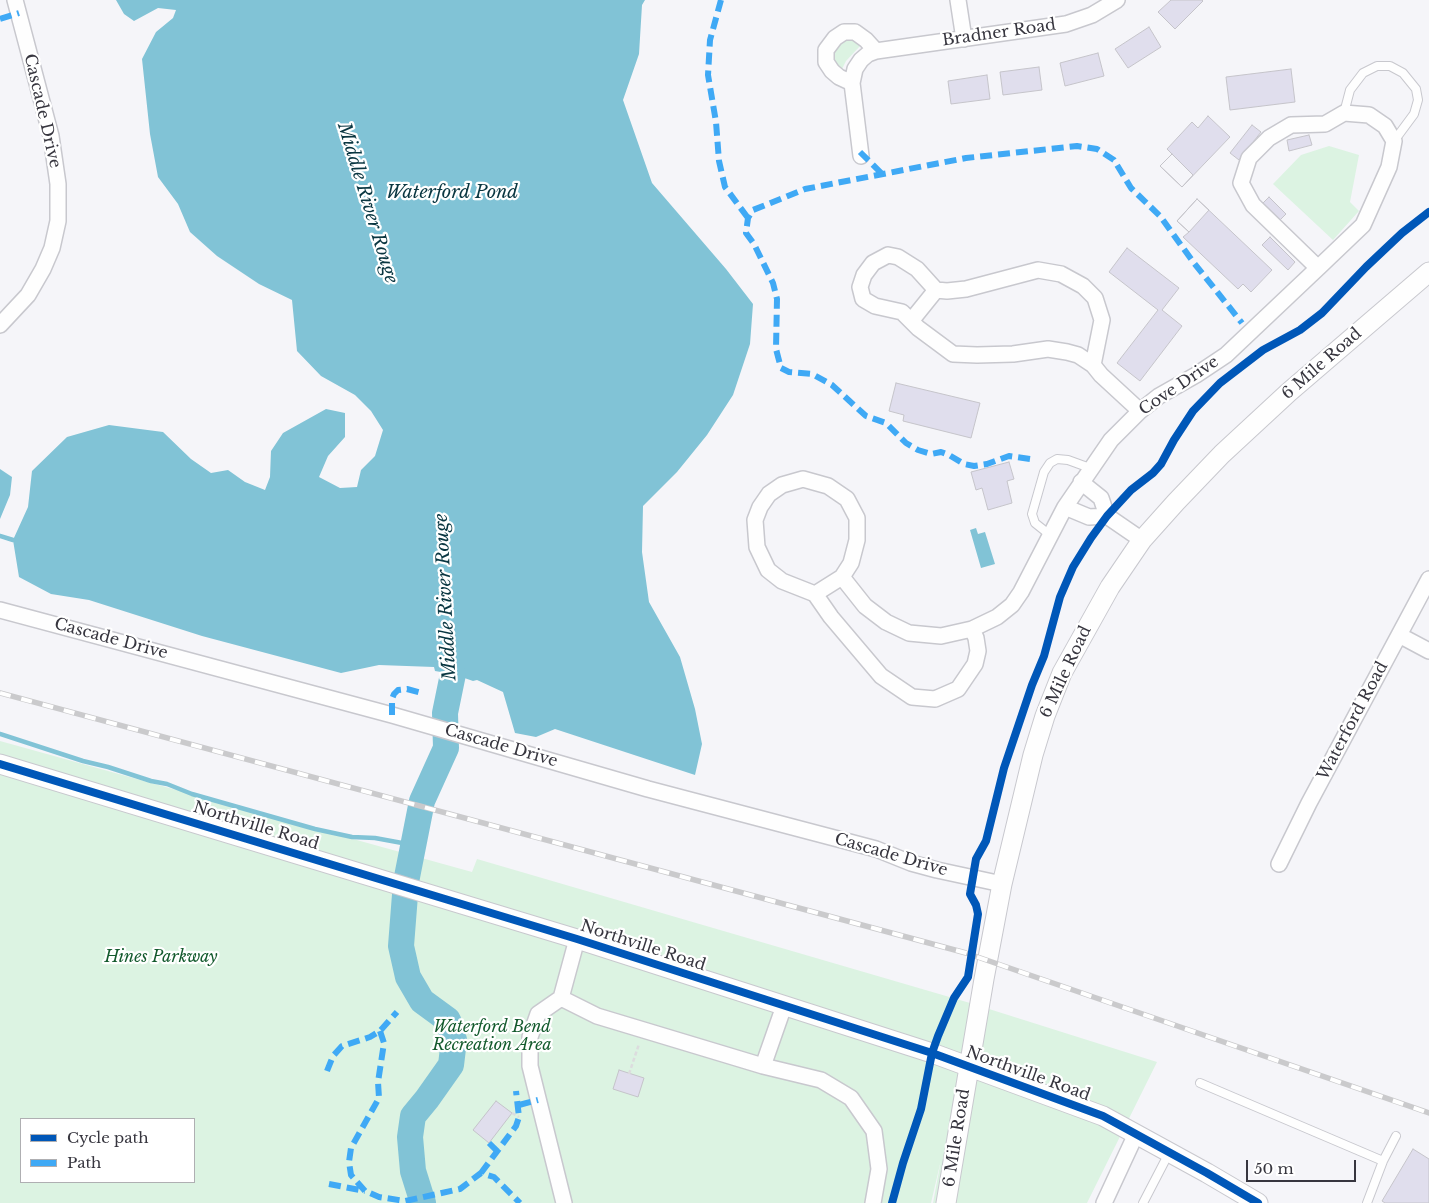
<!DOCTYPE html>
<html>
<head>
<meta charset="utf-8">
<style>
	body { margin:0 }
	#map { position:relative; width:1429px; height:1203px; overflow:hidden; background:#f5f5f9; font-family:"Libre Baskerville",serif }
	canvas { display:block }
	.legend { position:absolute; left:20px; top:1118px; width:175px; height:65px; box-sizing:border-box; background:#fff; border:1px solid #afafb2; margin:0; padding:6px 9px; list-style:none; font-size:15px; color:#37363f }
	.legend li { display:flex; align-items:center; gap:10px; height:25px }
	.legend b { width:25px; border:1px solid #afafb2 }
	.scale { position:absolute; left:1246px; top:1160px; width:110px; height:22px; box-sizing:border-box; border:2px solid #37363f; border-top:0; padding-left:6px; font-size:15px; line-height:18px; white-space:nowrap; color:#37363f; -webkit-text-stroke:4px #fff; paint-order:stroke }
</style>
</head>
<body>
<div id="map">
<canvas width="1429" height="1203"></canvas>
<ul class="legend">
<li><b style="height:6px;background:#0057b8"></b>Cycle path</li>
<li><b style="height:6px;background:#3fa9f5"></b>Path</li>
</ul>
<div class="scale">50 m</div>
</div>
<script>
const c = document.querySelector('canvas').getContext('2d');
c.lineJoin = 'round';
function fill(path, color) { c.fillStyle = color; c.fill(path, 'evenodd'); }
const poly = rows => new Path2D(rows.map(r => 'M' + r).join(''));
function trace(path, color, width, dash) { c.strokeStyle = color; c.lineWidth = width; c.lineCap = dash ? 'butt' : 'round'; c.setLineDash(dash || []); c.stroke(path); }
function label(font, color, halo, rows, align = 'center') {
  c.font = font + ' "Libre Baskerville",serif'; c.lineWidth = 4.5; c.setLineDash([]); c.textBaseline = 'middle'; c.strokeStyle = halo; c.fillStyle = color; for (const [text, x, y, turn = 0] of rows) {
    c.save(); c.translate(x, y); c.rotate((+turn || 0) * Math.PI / 180); c.textAlign = isNaN(turn) ? turn : align; if (halo) c.strokeText(text, 0, 0); c.fillText(text, 0, 0); c.restore();
  }
}
const green = poly([
	[855,38,861,45,846,61,842,69,838,67,834,61,833,55,836,47,844,39],
	[1329,146,1359,155,1350,202,1359,211,1333,240,1273,184,1301,155],
	[0,741,472,872,477,859,970,1003,1157,1062,1087,1203,933,1203,941,1160,931,1203,0,1203],
	[21,1119,194,1119,194,1182,21,1182]
]);
const water = poly([
	[116,0,645,0,642,5,639,54,623,100,652,183,726,269,753,304,750,344,733,395,707,435,677,472,643,506,642,552,649,602,680,657,695,709,702,744,695,775,555,729,536,737,515,733,503,692,477,680,473,681,453,674,435,671,434,667,379,665,341,673,202,636,89,600,51,594,19,577,13,540,28,507,32,471,67,437,109,425,163,432,191,459,211,473,228,470,245,482,265,490,270,477,271,451,283,433,326,409,345,413,345,437,328,456,319,477,340,488,357,487,361,470,375,456,383,430,371,411,355,395,321,376,297,351,292,300,259,284,217,256,190,232,178,204,158,177,150,134,142,59,156,32,173,18,176,10,158,8,134,21,124,14],
	[0,469,12,477,10,495,0,519],
	[976,528,978,534,985,532,995,564,981,568,970,530]
]);
const stream = poly([
	[0,536,13,540],
	[0,734,83,761,108,767,151,781,167,784,192,794,315,829,352,837,375,838,413,845]
]);
const river = poly([
	[423,1203,413,1171,410,1137,413,1116,427,1099,451,1065,454,1040,448,1020,422,1001,408,977,401,946,406,882,422,801,446,748,445,713,453,674]
]);
const building = poly([
	[1171,0,1202,0,1203,1,1175,29,1158,12,1171,0],
	[1149,27,1161,47,1128,68,1115,49,1149,27],
	[1098,53,1104,76,1065,86,1060,63,1098,53],
	[1039,67,1042,90,1003,95,1000,72,1039,67],
	[1291,69,1295,102,1230,110,1226,77,1291,69],
	[987,75,990,99,951,104,948,81,987,75],
	[1208,116,1230,137,1182,187,1160,166,1172,154,1167,149,1192,122,1198,128,1208,116],
	[1252,125,1261,132,1239,160,1230,153,1252,125],
	[1309,135,1312,145,1289,151,1287,140,1309,135],
	[1172,154,1193,175,1182,187,1160,166,1172,154],
	[1269,197,1286,214,1278,222,1261,205,1269,197],
	[1197,199,1272,270,1251,292,1243,284,1238,289,1183,237,1189,232,1177,221,1197,199],
	[1197,199,1209,210,1189,232,1177,221,1197,199],
	[1270,237,1295,262,1288,270,1262,245,1270,237],
	[1127,248,1179,288,1162,310,1182,326,1140,381,1117,363,1158,310,1109,272,1127,248],
	[896,383,980,403,971,438,903,421,904,415,889,411,896,383],
	[1009,462,1014,479,1007,481,1012,503,988,510,982,488,976,490,971,472,1009,462],
	[619,1070,644,1078,638,1097,613,1089,619,1070],
	[496,1101,512,1113,489,1143,473,1130,496,1101],
	[1413,1149,1429,1159,1429,1203,1385,1203,1382,1201,1413,1149]
]);
const path = poly([
	[629,1074,639,1044],
	[512,1113,519,1117]
]);
const service = poly([
	[1344,113,1350,90,1363,73,1377,66,1390,66,1403,73,1416,89,1418,100,1414,114,1394,141],
	[1050,535,1035,523,1032,514,1044,472,1050,463,1057,459,1068,460,1090,468],
	[1200,1083,1383,1161],
	[1143,1203,1169,1153],
	[1367,1203,1383,1161,1396,1136]
]);
const minor = poly([
	[958,0,964,39],
	[852,83,839,77,832,71,826,62,826,50,835,38,844,32,855,32,866,40,876,51],
	[1344,113,1369,115,1385,126,1394,141,1389,167,1363,225,1318,268,1253,205,1241,183,1249,158,1269,138,1291,125,1325,124,1344,113],
	[861,156,852,83,855,69,861,60,868,54,876,51,1066,24,1092,15,1117,0],
	[911,321,936,290],
	[0,325,28,295,43,269,52,248,58,221,58,184,51,136,15,0],
	[1093,365,1102,320,1095,298,1083,286,1061,274,1038,270,966,289,947,291,936,290,917,269,898,257,888,255,873,263,864,275,860,287,863,299,875,306,902,312,918,328,953,354,977,355,1013,354,1048,349,1067,352,1078,355,1093,365,1101,375,1140,411],
	[1065,507,1089,517,1107,516,1101,498,1081,482],
	[1107,516,1142,540],
	[815,594,842,577],
	[0,610,392,715,648,789,876,849,911,863,937,870,1002,884],
	[972,629,976,638,978,651,975,664,958,689,935,699,912,697,881,676,831,617,815,594,782,581,768,570,757,547,755,520,760,507,769,494,782,485,803,479,828,486,847,499,857,518,857,540,851,563,842,577,865,606,886,622,909,633,941,636,972,629,997,617,1012,605,1021,592,1065,507,1111,440,1140,411,1159,396,1196,375,1226,355,1318,268],
	[1399,635,1429,651],
	[1279,864,1309,803,1429,579],
	[561,998,597,1016,763,1066,821,1080,851,1098,874,1131,879,1169,873,1203],
	[763,1066,784,1006],
	[564,1203,530,1066,530,1037,538,1014,561,998,577,939],
	[1104,1203,1136,1134]
]);
const tertiary = poly([
	[0,764,577,939,932,1053,1103,1116,1207,1173,1258,1203],
	[946,1203,984,979,1002,884,1033,755,1045,716,1062,673,1110,587,1142,540,1176,502,1222,454,1289,392,1429,272]
]);
const rail = poly([
	[0,693,966,953,1429,1113]
]);
const quiet = poly([
	[721,0,710,40,708,75,716,122,719,161,725,187,748,218],
	[0,19,19,13],
	[860,152,882,174],
	[1030,459,1009,456,987,464,974,466,964,464,949,455,941,452,931,454,918,450,906,443,886,423,866,416,832,385,812,374,789,372,781,368,776,349,777,299,773,283,754,244,746,233,748,218,753,210,805,189,966,158,1077,146,1097,149,1114,160,1131,188,1160,216,1194,263,1242,323],
	[392,715,392,699,394,694,398,690,407,689,422,693],
	[380,1031,384,1043,378,1082,379,1098,351,1148,349,1162,351,1175,365,1191,379,1197,405,1201,460,1189,481,1173,494,1177,520,1203],
	[327,1071,333,1056,342,1046,370,1037,380,1031,397,1012],
	[519,1105,538,1100],
	[489,1143,498,1152],
	[481,1173,516,1126,519,1117,516,1091],
	[329,1184,365,1191]
]);
const cycleway = poly([
	[0,764,577,939,932,1053,1103,1116,1207,1173,1258,1203],
	[892,1203,903,1163,921,1109,932,1053,938,1036,954,998,968,977,978,914,976,905,970,894,976,859,986,841,1004,768,1032,685,1044,656,1060,597,1073,567,1091,538,1107,516,1131,490,1153,473,1161,464,1174,440,1193,411,1220,383,1263,350,1300,330,1322,313,1366,267,1402,233,1429,212]
]);
const streetNames = [
	["Bradner Road",999,33,-8],
	["Cascade Drive",42,111,77],
	["6 Mile Road",1322,364,-41],
	["Cove Drive",1179,386,-34],
	["Cascade Drive",111,639,15],
	["6 Mile Road",1066,672,-65],
	["Waterford Road",1353,721,-62],
	["Cascade Drive",501,746,16],
	["Northville Road",256,826,17],
	["Cascade Drive",891,855,16],
	["Northville Road",643,946,18],
	["Northville Road",1028,1074,20],
	["6 Mile Road",957,1138,-81]
];
const parkNames = [
	["Hines Parkway",161,957],
	["Waterford Bend",492,1027],
	["Recreation Area",492,1045]
];
const waterNames = [
	["Waterford Pond",452,193],
	["Middle River Rouge",367,203,73],
	["Middle River Rouge",446,597,-93]
];
fill(green, '#dcf3e2');
fill(water, '#81c3d6');
trace(stream, '#81c3d6', 4.5);
trace(river, '#81c3d6', 26);
fill(building, '#e0deed');
trace(building, '#c5c4ca', 1);
trace(service, '#c8c8ce', 10);
trace(minor, '#c8c8ce', 18);
trace(tertiary, '#c8c8ce', 21);
trace(path, '#dcdcde', 2.5, [4, 2.5]);
trace(service, '#fefefe', 8);
trace(minor, '#fefefe', 15);
trace(tertiary, '#fefefe', 19);
trace(rail, '#cacacc', 5.5);
trace(rail, '#fff', 4, [11]);
trace(quiet, '#3fa9f5', 6, [12, 6]);
trace(cycleway, '#0057b8', 8);
label('16px', '#37363f', '#fff', streetNames);
label('italic 16px', '#135a2d', '#fff', parkNames);
label('italic 18px', '#093641', '#fff', waterNames);
</script>
</body>
</html>
